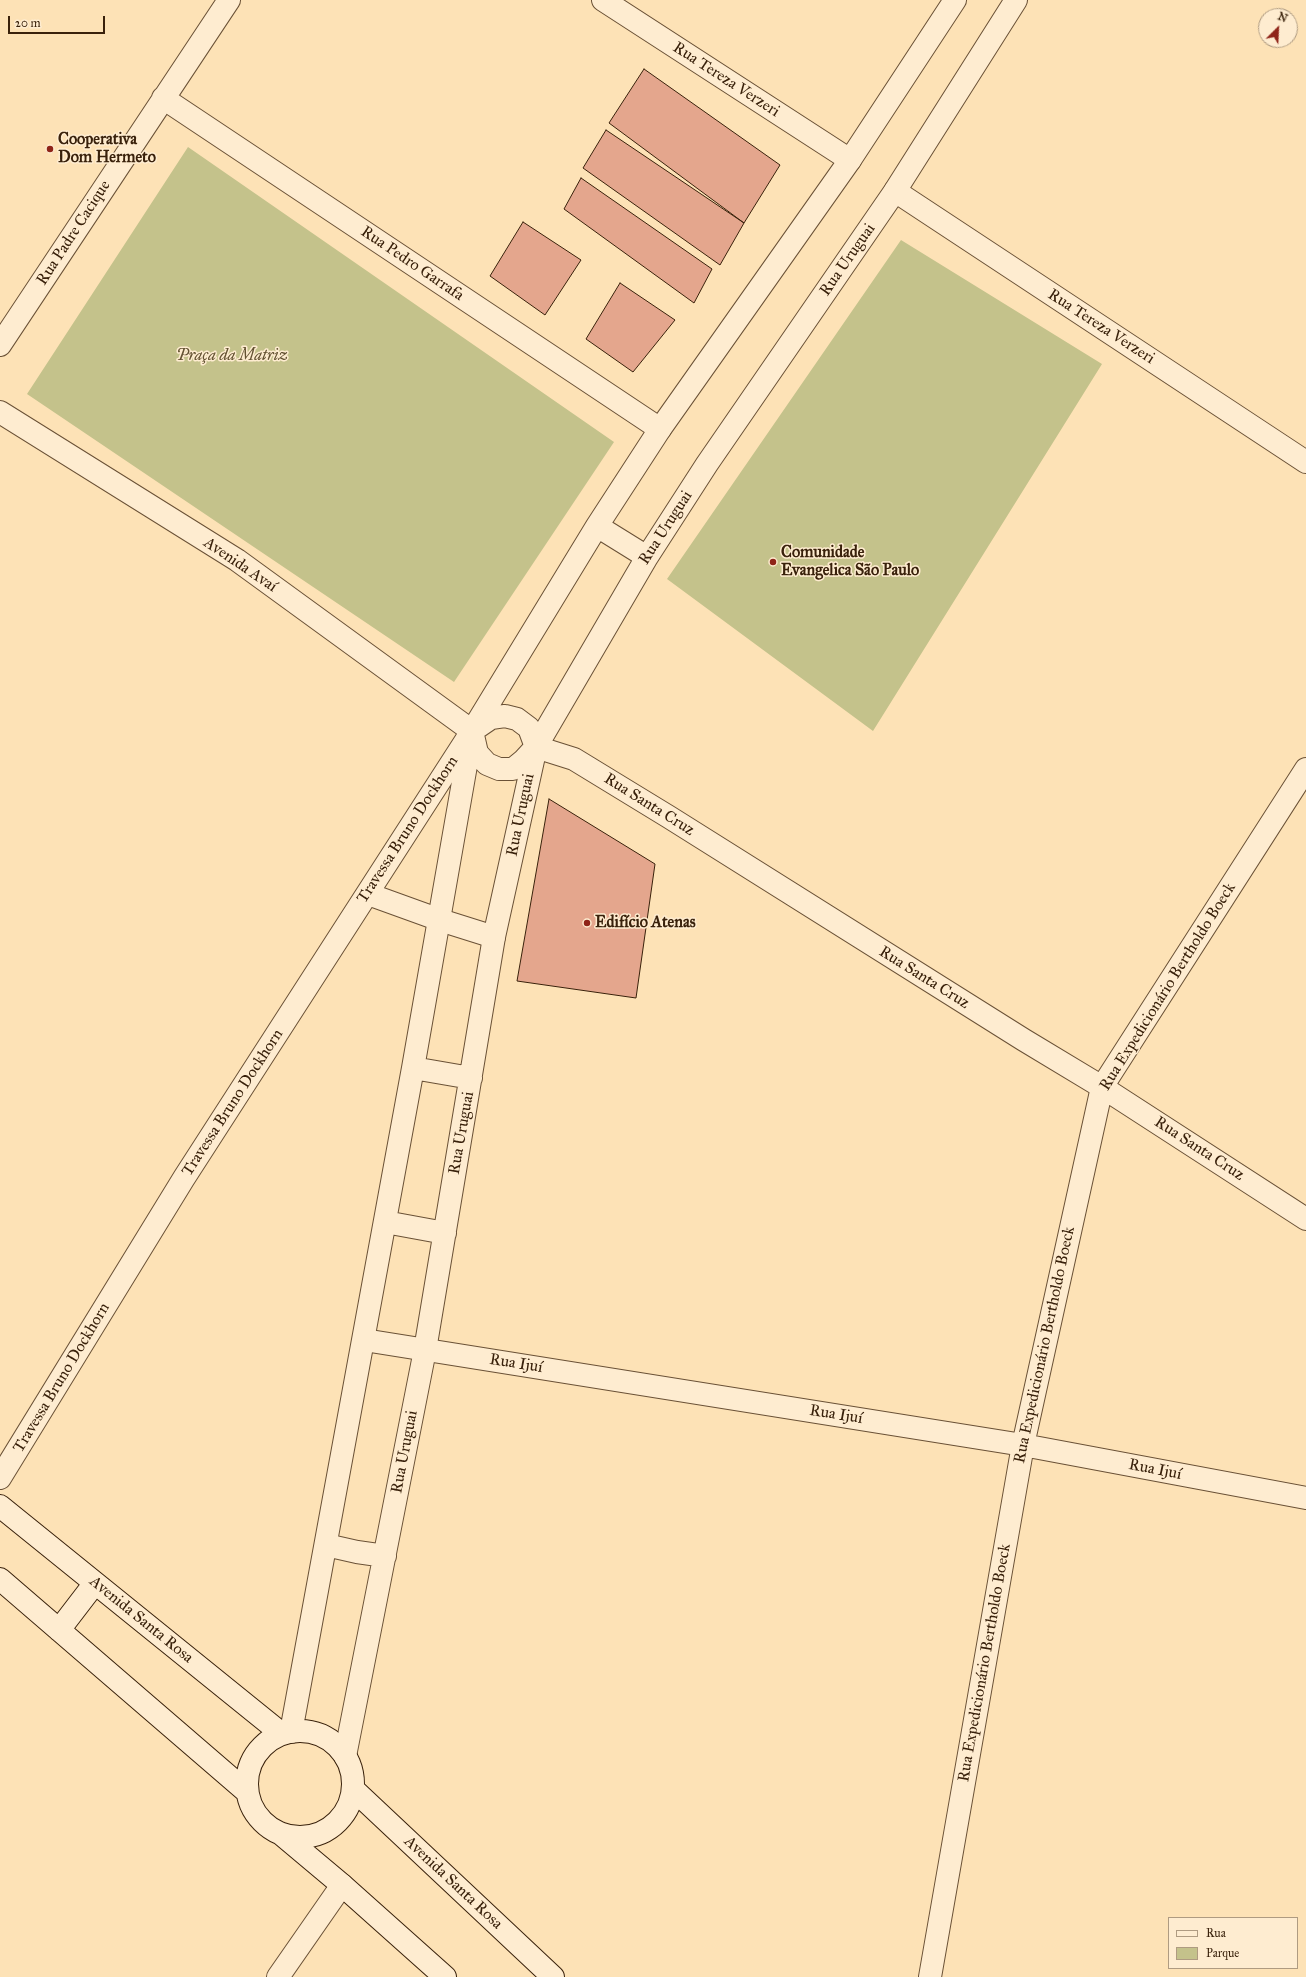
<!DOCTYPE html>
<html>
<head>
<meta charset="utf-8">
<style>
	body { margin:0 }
	#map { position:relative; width:1306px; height:1977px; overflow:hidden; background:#fde2b6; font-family:"IM FELL Great Primer",serif }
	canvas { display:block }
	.legend { position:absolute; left:1168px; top:1917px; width:130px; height:52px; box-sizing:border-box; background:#feecd0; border:1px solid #af9b81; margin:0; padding:5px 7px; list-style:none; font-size:12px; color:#39210b }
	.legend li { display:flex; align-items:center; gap:8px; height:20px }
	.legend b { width:20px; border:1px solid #af9b81 }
	.north { position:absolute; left:1258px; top:8px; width:40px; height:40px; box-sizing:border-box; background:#feecd0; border:1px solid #af9b81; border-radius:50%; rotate:24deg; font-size:11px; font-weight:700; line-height:16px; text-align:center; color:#39210b }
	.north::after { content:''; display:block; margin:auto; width:14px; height:18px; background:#8f2418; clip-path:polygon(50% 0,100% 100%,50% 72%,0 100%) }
	.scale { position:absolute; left:8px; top:16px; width:97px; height:18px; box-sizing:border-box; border:2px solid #39210b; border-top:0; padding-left:5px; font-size:12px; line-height:14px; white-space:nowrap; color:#39210b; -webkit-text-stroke:3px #feecd0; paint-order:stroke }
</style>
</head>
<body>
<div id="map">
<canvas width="1306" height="1977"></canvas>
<ul class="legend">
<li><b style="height:5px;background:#feecd0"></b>Rua</li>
<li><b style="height:11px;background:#c4c28b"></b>Parque</li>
</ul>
<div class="north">N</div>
<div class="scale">20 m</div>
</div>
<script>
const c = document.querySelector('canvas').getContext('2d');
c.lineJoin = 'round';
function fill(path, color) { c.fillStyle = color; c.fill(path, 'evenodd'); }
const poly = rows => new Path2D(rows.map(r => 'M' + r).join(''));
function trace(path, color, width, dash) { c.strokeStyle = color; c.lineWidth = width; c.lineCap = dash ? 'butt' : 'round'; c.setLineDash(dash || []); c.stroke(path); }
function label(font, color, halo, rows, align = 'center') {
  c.font = font + ' "IM FELL Great Primer",serif'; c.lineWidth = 3; c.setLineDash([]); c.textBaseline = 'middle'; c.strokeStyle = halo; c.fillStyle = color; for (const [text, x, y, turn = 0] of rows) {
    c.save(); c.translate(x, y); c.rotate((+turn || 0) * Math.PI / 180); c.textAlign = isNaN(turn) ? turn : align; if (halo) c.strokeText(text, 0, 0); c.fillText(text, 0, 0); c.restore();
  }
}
const green = poly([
	[188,147,614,442,454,682,27,394],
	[901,240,1102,364,873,731,667,579]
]);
const building = poly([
	[644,69,780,165,744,223,609,123,644,69],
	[606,130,744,223,720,265,583,168,606,130],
	[581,178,712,269,694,303,564,209,581,178],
	[523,222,581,260,545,315,490,276,523,222],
	[620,283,675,320,633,372,586,339,620,283],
	[549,799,655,864,636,998,517,981,549,799]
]);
const minor = poly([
	[603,0,850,160],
	[163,98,660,429],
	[895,191,1306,462],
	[0,345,229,0],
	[536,747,574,759,669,817,1024,1040,1102,1087,1306,1219],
	[368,894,440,920,494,937],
	[364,1340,1023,1445,1306,1498],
	[0,1478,184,1178,472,731],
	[278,1977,342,1885],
	[930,1977,1023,1445,1102,1087,1306,769]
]);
const tertiary = poly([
	[0,412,237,560,472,731],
	[597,526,647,557],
	[505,716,517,719,529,728,536,747,524,760,513,769,499,769,487,764,477,753,472,731,491,718,505,716],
	[413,1068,471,1078],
	[385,1222,445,1233],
	[326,1545,357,1552,385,1556],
	[291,1732,413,1068,472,731,597,526,660,429,850,160,955,0],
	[345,1756,425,1350,494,937,536,747,647,557,707,464,895,191,1016,0]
]);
const secondary = poly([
	[0,1506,282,1734],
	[0,1579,247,1792],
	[59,1630,95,1583],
	'247 1784a53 53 0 1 1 106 0a53 53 0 1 1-106 0Z',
	[353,1789,553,1977],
	[280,1833,342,1885,445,1977]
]);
const markers = [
	[50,149,4,"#8f2418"],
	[773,562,4,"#8f2418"],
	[587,923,4,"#8f2418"]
];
const streetNames = [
	["Rua Tereza Verzeri",726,80,33],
	["Rua Padre Cacique",74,233,-57],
	["Rua Uruguai",848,260,-55],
	["Rua Pedro Garrafa",412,264,34],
	["Rua Tereza Verzeri",1101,327,33],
	["Rua Uruguai",666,528,-57],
	["Avenida Avaí",240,565,34],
	["Rua Santa Cruz",649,805,32],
	["Rua Uruguai",521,815,-78],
	["Travessa Bruno Dockhorn",408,830,-57],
	["Rua Santa Cruz",924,978,32],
	["Rua Expedicionário Bertholdo Boeck",1168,987,-58],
	["Travessa Bruno Dockhorn",233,1103,-57],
	["Rua Uruguai",462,1133,-80],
	["Rua Santa Cruz",1199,1149,33],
	["Rua Expedicionário Bertholdo Boeck",1045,1345,-78],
	["Rua Ijuí",516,1364,9],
	["Travessa Bruno Dockhorn",62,1378,-59],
	["Rua Ijuí",836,1415,9],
	["Rua Uruguai",405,1452,-79],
	["Rua Ijuí",1155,1470,11],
	["Avenida Santa Rosa",141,1620,39],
	["Rua Expedicionário Bertholdo Boeck",985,1663,-80],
	["Avenida Santa Rosa",453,1883,43]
];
const poiNames = [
	["Cooperativa",58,140],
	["Dom Hermeto",58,158],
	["Comunidade",781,553],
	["Evangelica São Paulo",781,571],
	["Edifício Atenas",595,923]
];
const parkNames = [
	["Praça da Matriz",232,356]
];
fill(green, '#c4c28b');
fill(building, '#e4a68d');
trace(building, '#39210b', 1);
trace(minor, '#6a5136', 24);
trace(tertiary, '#6a5136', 24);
trace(secondary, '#39210b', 24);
trace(minor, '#feecd0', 22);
trace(tertiary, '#feecd0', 22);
trace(secondary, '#feecd0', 22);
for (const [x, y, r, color] of markers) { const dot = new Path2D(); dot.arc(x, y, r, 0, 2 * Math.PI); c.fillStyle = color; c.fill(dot); trace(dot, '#feecd0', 1.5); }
label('16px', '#39210b', '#feecd0', streetNames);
label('bold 16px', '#39210b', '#feecd0', poiNames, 'left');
label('italic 16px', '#635131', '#feecd0', parkNames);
</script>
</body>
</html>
